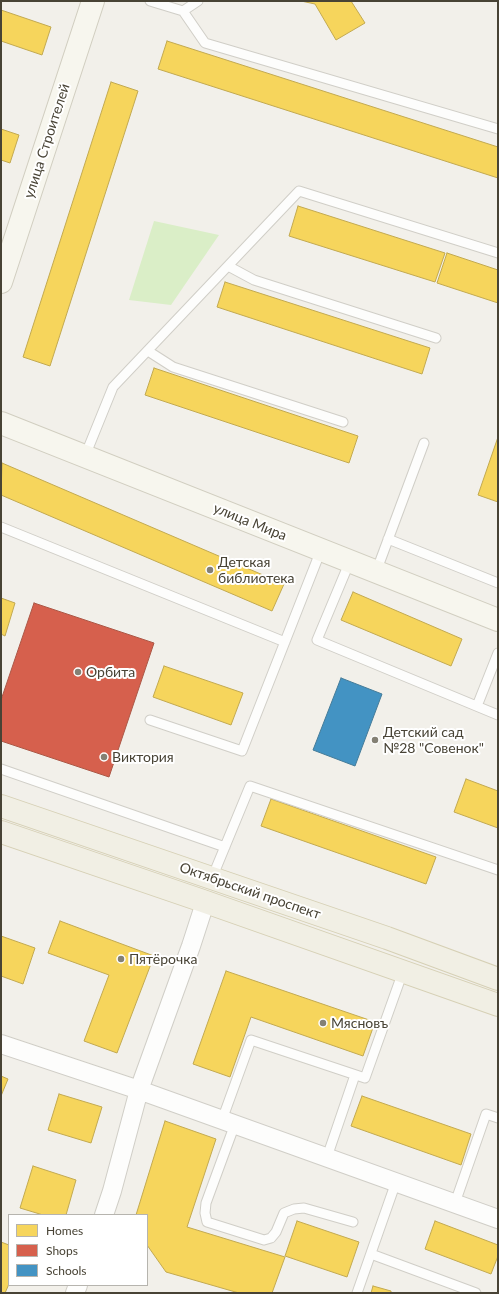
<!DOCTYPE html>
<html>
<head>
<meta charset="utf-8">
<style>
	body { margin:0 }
	#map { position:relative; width:499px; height:1294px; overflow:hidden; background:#f2f0ea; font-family:Lato,sans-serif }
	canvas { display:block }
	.frame { position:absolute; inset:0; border:2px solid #484335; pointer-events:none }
	.legend { position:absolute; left:8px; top:1214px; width:140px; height:72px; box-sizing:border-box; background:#fff; border:1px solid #b6b4ae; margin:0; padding:5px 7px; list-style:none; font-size:12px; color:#484335 }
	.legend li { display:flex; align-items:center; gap:8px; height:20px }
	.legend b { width:20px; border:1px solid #b6b4ae }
</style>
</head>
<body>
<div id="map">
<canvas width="499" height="1294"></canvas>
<div class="frame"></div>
<ul class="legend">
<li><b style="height:11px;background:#f6d55c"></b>Homes</li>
<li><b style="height:11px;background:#d6604d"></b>Shops</li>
<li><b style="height:11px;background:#4393c3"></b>Schools</li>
</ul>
</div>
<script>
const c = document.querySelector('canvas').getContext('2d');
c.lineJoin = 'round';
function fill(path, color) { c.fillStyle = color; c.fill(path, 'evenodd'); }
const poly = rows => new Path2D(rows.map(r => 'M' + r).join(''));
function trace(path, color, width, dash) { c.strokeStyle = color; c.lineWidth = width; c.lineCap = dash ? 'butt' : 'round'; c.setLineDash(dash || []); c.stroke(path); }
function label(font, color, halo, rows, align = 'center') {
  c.font = font + ' Lato,sans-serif'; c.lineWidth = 4; c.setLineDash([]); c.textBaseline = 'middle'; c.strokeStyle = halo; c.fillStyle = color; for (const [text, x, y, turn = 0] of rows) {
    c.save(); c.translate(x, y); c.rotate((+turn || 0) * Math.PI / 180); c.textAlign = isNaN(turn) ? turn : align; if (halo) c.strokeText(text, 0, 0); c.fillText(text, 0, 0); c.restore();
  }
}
const green = poly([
	[154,221,219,235,171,305,129,300]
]);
const homes = poly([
	[301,1,351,1,365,23,336,40,315,4,301,1],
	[1,10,51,27,42,55,1,41,1,10],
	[167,41,498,147,498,178,158,69,167,41],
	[111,82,138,91,50,366,23,357,111,82],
	[1,129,19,135,10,163,1,160,1,129],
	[298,206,445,253,435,282,289,236,298,206],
	[447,253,498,270,498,303,437,283,447,253],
	[225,282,430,348,422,374,217,307,225,282],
	[154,368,358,436,349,463,145,395,154,368],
	[498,437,498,502,478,495,498,437],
	[2,463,284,584,272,611,1,495,2,463],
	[353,592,462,639,451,666,341,620,353,592],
	[1,598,15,603,5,636,1,634,1,598],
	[164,666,243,693,231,725,153,697,164,666],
	[466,779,498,791,498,828,454,812,466,779],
	[271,799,436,857,426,884,261,826,271,799],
	[60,921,154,956,117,1053,84,1041,109,975,48,953,60,921],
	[1,936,35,948,23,984,1,976,1,936],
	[226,971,375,1022,363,1056,251,1017,230,1077,193,1064,226,971],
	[1,1076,8,1079,1,1096,1,1076],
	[59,1094,102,1107,91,1143,48,1130,59,1094],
	[362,1096,471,1134,461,1165,351,1126,362,1096],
	[165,1121,216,1139,187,1227,285,1257,272,1293,239,1293,166,1272,147,1245,147,1215,136,1215,165,1121],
	[33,1166,76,1180,66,1215,43,1215,20,1208,33,1166],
	[297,1221,359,1242,347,1277,285,1256,297,1221],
	[435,1221,498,1245,498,1256,491,1274,425,1249,435,1221],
	[1,1242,9,1245,9,1284,5,1293,1,1293,1,1242],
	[373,1286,391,1291,391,1293,371,1293,373,1286]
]);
const shops = poly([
	[34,603,154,643,109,777,1,741,1,700,34,603]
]);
const schools = poly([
	[341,678,382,694,355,766,313,750,341,678]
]);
const lane = poly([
	[150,1,183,11,198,1],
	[183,11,205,43,498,129],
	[228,266,254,280,436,338],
	[148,351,173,367,343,422],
	[85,456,113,387,299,191,498,253],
	[1,527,285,642],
	[388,539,498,583],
	[350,561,317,640,498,715],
	[376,572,424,443],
	[477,706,498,653],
	[150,720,242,751,321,550],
	[1,769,225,847],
	[212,878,250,786,498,870],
	[222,1120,251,1040,365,1078,400,980,401,971],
	[235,1124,206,1203,205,1213,207,1222,264,1240,271,1238,276,1232,284,1213,294,1209,304,1208,353,1222],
	[327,1157,355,1075],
	[455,1203,486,1114,498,1118],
	[371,1254,476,1293],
	[357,1293,396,1182]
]);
const street = poly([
	[1,1044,139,1090,498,1219],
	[104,1215,112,1191,139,1090,191,946,203,909,203,901],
	[75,1293,78,1285]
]);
const secondary = poly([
	[1,282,93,1],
	[1,423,498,620]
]);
const primary = poly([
	[1,806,387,938,498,979],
	[1,832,203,901,498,1005]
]);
const markers = [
	[210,570,4,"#848074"],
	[78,672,4,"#848074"],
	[375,740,4,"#848074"],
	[104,757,4,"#848074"],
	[121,959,4,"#848074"],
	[323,1023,4,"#848074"]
];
const streetNames = [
	["улица Строителей",47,141,-72],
	["улица Мира",250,522,22],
	["Октябрьский проспект",250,891,19]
];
const poiNames = [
	["Детская",218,562],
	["библиотека",218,578],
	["Орбита",86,672],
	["Детский сад",383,732],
	["№28 \"Совенок\"",383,748],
	["Виктория",112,757],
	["Пятёрочка",129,959],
	["Мясновъ",331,1023]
];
fill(green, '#daeec7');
fill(homes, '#f6d55c');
trace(homes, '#c2a950', 1);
fill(shops, '#d6604d');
trace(shops, '#ab5746', 1);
fill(schools, '#4393c3');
trace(schools, '#447b98', 1);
trace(lane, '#d0cec7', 11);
trace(street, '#d0cec7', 20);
trace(secondary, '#d1cec0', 24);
trace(primary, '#d6d0b5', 24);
trace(lane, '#fdfdfc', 9);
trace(street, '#fdfdfc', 18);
trace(secondary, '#f7f6ee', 22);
trace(primary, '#f1efe4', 22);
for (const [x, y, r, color] of markers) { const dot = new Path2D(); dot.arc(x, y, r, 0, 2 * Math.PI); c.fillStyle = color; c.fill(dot); trace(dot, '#fff', 1.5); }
label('14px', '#484335', '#fff', streetNames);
label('14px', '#484335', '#fff', poiNames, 'left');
</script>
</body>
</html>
